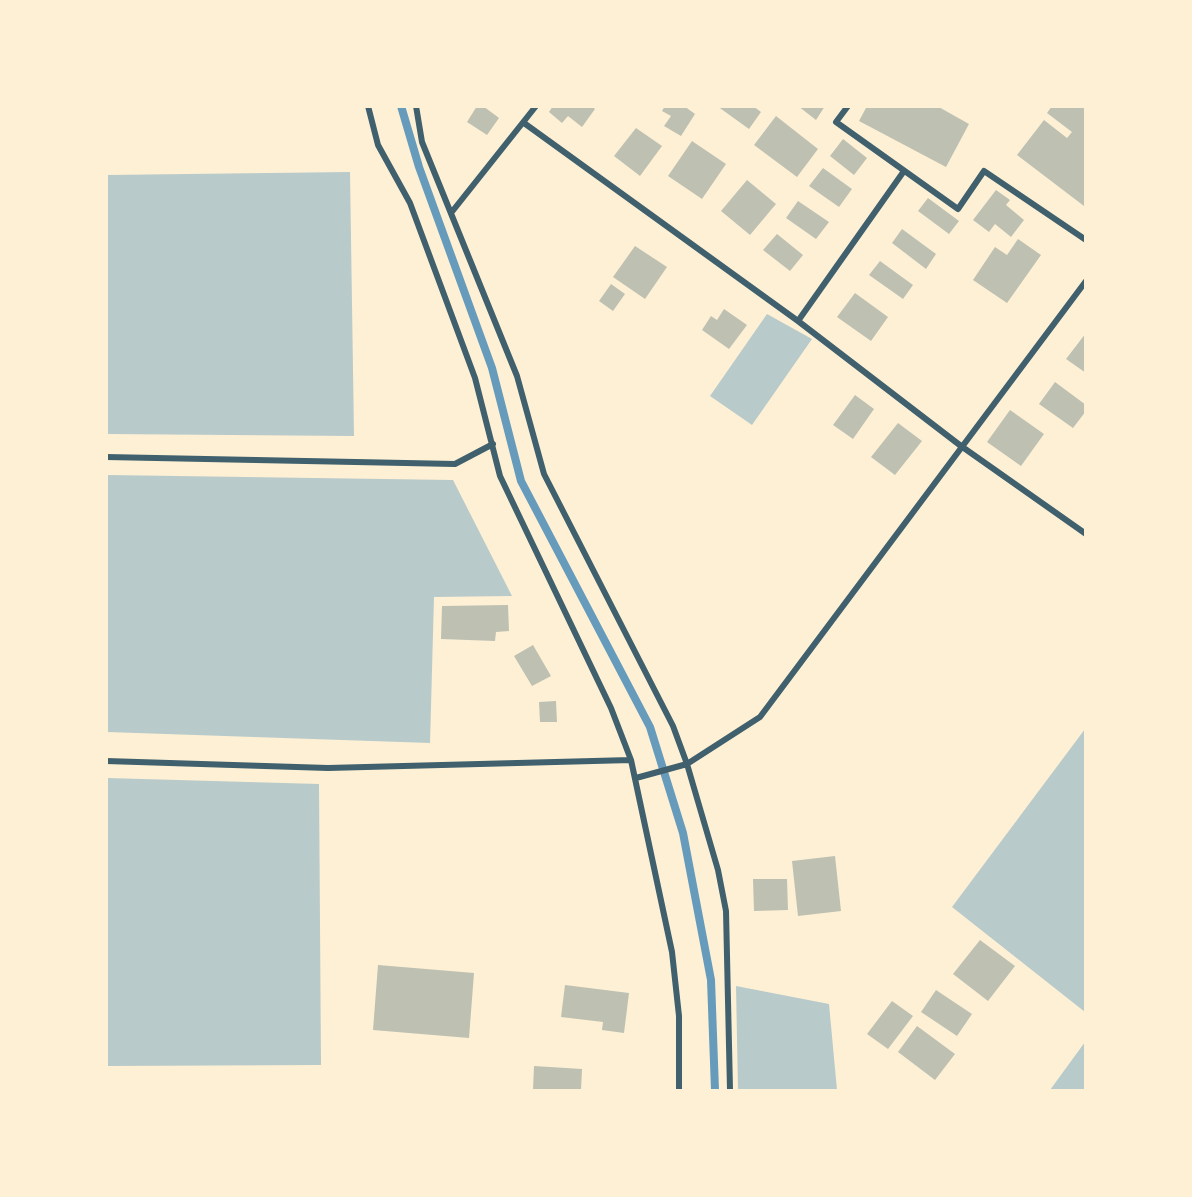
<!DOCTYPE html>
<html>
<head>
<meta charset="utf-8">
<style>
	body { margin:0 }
	#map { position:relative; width:1192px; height:1197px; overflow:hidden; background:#fdf0d5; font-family:Poppins,sans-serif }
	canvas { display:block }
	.frame { position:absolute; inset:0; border:108px solid #fdf0d5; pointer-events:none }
</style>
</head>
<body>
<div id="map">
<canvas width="1192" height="1197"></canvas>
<div class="frame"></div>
</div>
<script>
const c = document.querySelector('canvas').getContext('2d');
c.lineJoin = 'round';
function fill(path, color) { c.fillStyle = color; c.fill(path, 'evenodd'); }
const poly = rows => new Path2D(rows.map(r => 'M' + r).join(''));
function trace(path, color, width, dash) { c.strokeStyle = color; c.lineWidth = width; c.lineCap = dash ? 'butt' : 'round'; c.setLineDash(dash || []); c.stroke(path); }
const green = poly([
	[350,172,354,436,107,434,107,175],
	[767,314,812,339,752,425,710,396],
	[107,475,453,480,512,596,434,597,430,743,107,732],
	[1085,729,1085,1012,952,907],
	[107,778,319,784,321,1065,107,1066],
	[736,986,829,1004,837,1090,738,1090],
	[1085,1042,1085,1090,1050,1090]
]);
const stream = poly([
	[401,106,419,167,492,368,521,481,650,727,683,833,711,980,715,1090]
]);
const building = poly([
	[477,106,483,106,499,118,487,135,467,122],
	[553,106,592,106,595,109,582,127,568,116,562,123,549,112],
	[665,106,684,106,695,114,681,136,664,126,671,116,662,111],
	[717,106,753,106,761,112,749,129],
	[798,106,825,106,816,120],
	[867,106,937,106,969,124,946,167,859,121],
	[1052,106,1086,106,1084,206,1017,155,1044,120,1067,138,1072,132,1047,113],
	[776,116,818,149,797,177,754,145],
	[636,128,662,146,640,176,614,156],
	[843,139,867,158,854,175,830,156],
	[692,141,726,164,702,199,668,176],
	[823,168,852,189,839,207,809,186],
	[747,180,776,204,750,235,721,211],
	[996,190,1010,200,1006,205,1024,220,1011,237,995,224,989,232,973,220],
	[928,198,959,221,949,234,918,211],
	[798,201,829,222,816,239,786,218],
	[902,229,936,254,926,269,892,243],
	[777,234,803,255,790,271,763,250],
	[1018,239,1041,255,1007,303,973,280,995,247,1007,255],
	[635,246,667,267,645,299,613,277],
	[880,261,913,285,903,299,869,275],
	[611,284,625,294,613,311,599,301],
	[855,293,888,317,871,341,837,317],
	[724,309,747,325,729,349,702,330,711,316,717,320],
	[1086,333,1086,373,1066,359],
	[1055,382,1086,405,1086,411,1073,428,1039,404],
	[855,395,874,409,853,439,833,425],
	[1010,410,1044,434,1021,466,987,442],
	[898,423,922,441,895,475,871,457],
	[508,605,509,631,496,632,495,641,441,639,442,606],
	[533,645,551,676,532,686,514,656],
	[556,701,557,722,540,722,539,702],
	[835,856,841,911,798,916,792,861],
	[753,879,787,879,788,910,754,911],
	[980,940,1015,966,988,1001,953,974],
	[378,965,474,973,469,1038,373,1030],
	[565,985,629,993,624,1033,602,1030,603,1022,561,1017],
	[936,990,972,1014,957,1036,921,1012],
	[892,1001,913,1016,888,1049,867,1034],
	[917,1026,955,1054,935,1080,898,1052],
	[534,1066,582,1069,581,1090,533,1090]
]);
const minor = poly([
	[368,106,378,145,410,203,475,378,500,476,611,708,631,760,672,952,679,1016,679,1090],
	[416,106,422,142,517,376,544,474,673,726,687,764,718,870,726,911,730,1090],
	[848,106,836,122,958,209,984,171,1086,240],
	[524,123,798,321,961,446,1086,534],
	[451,213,536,106],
	[798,321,904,171],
	[106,457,455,464,493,444],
	[106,761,328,768,631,760],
	[636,778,687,764,760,717,1086,281]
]);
fill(green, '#b9caca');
trace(stream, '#669bbc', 8);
fill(building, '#bec0b2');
trace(minor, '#3f606c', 6);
</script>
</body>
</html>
